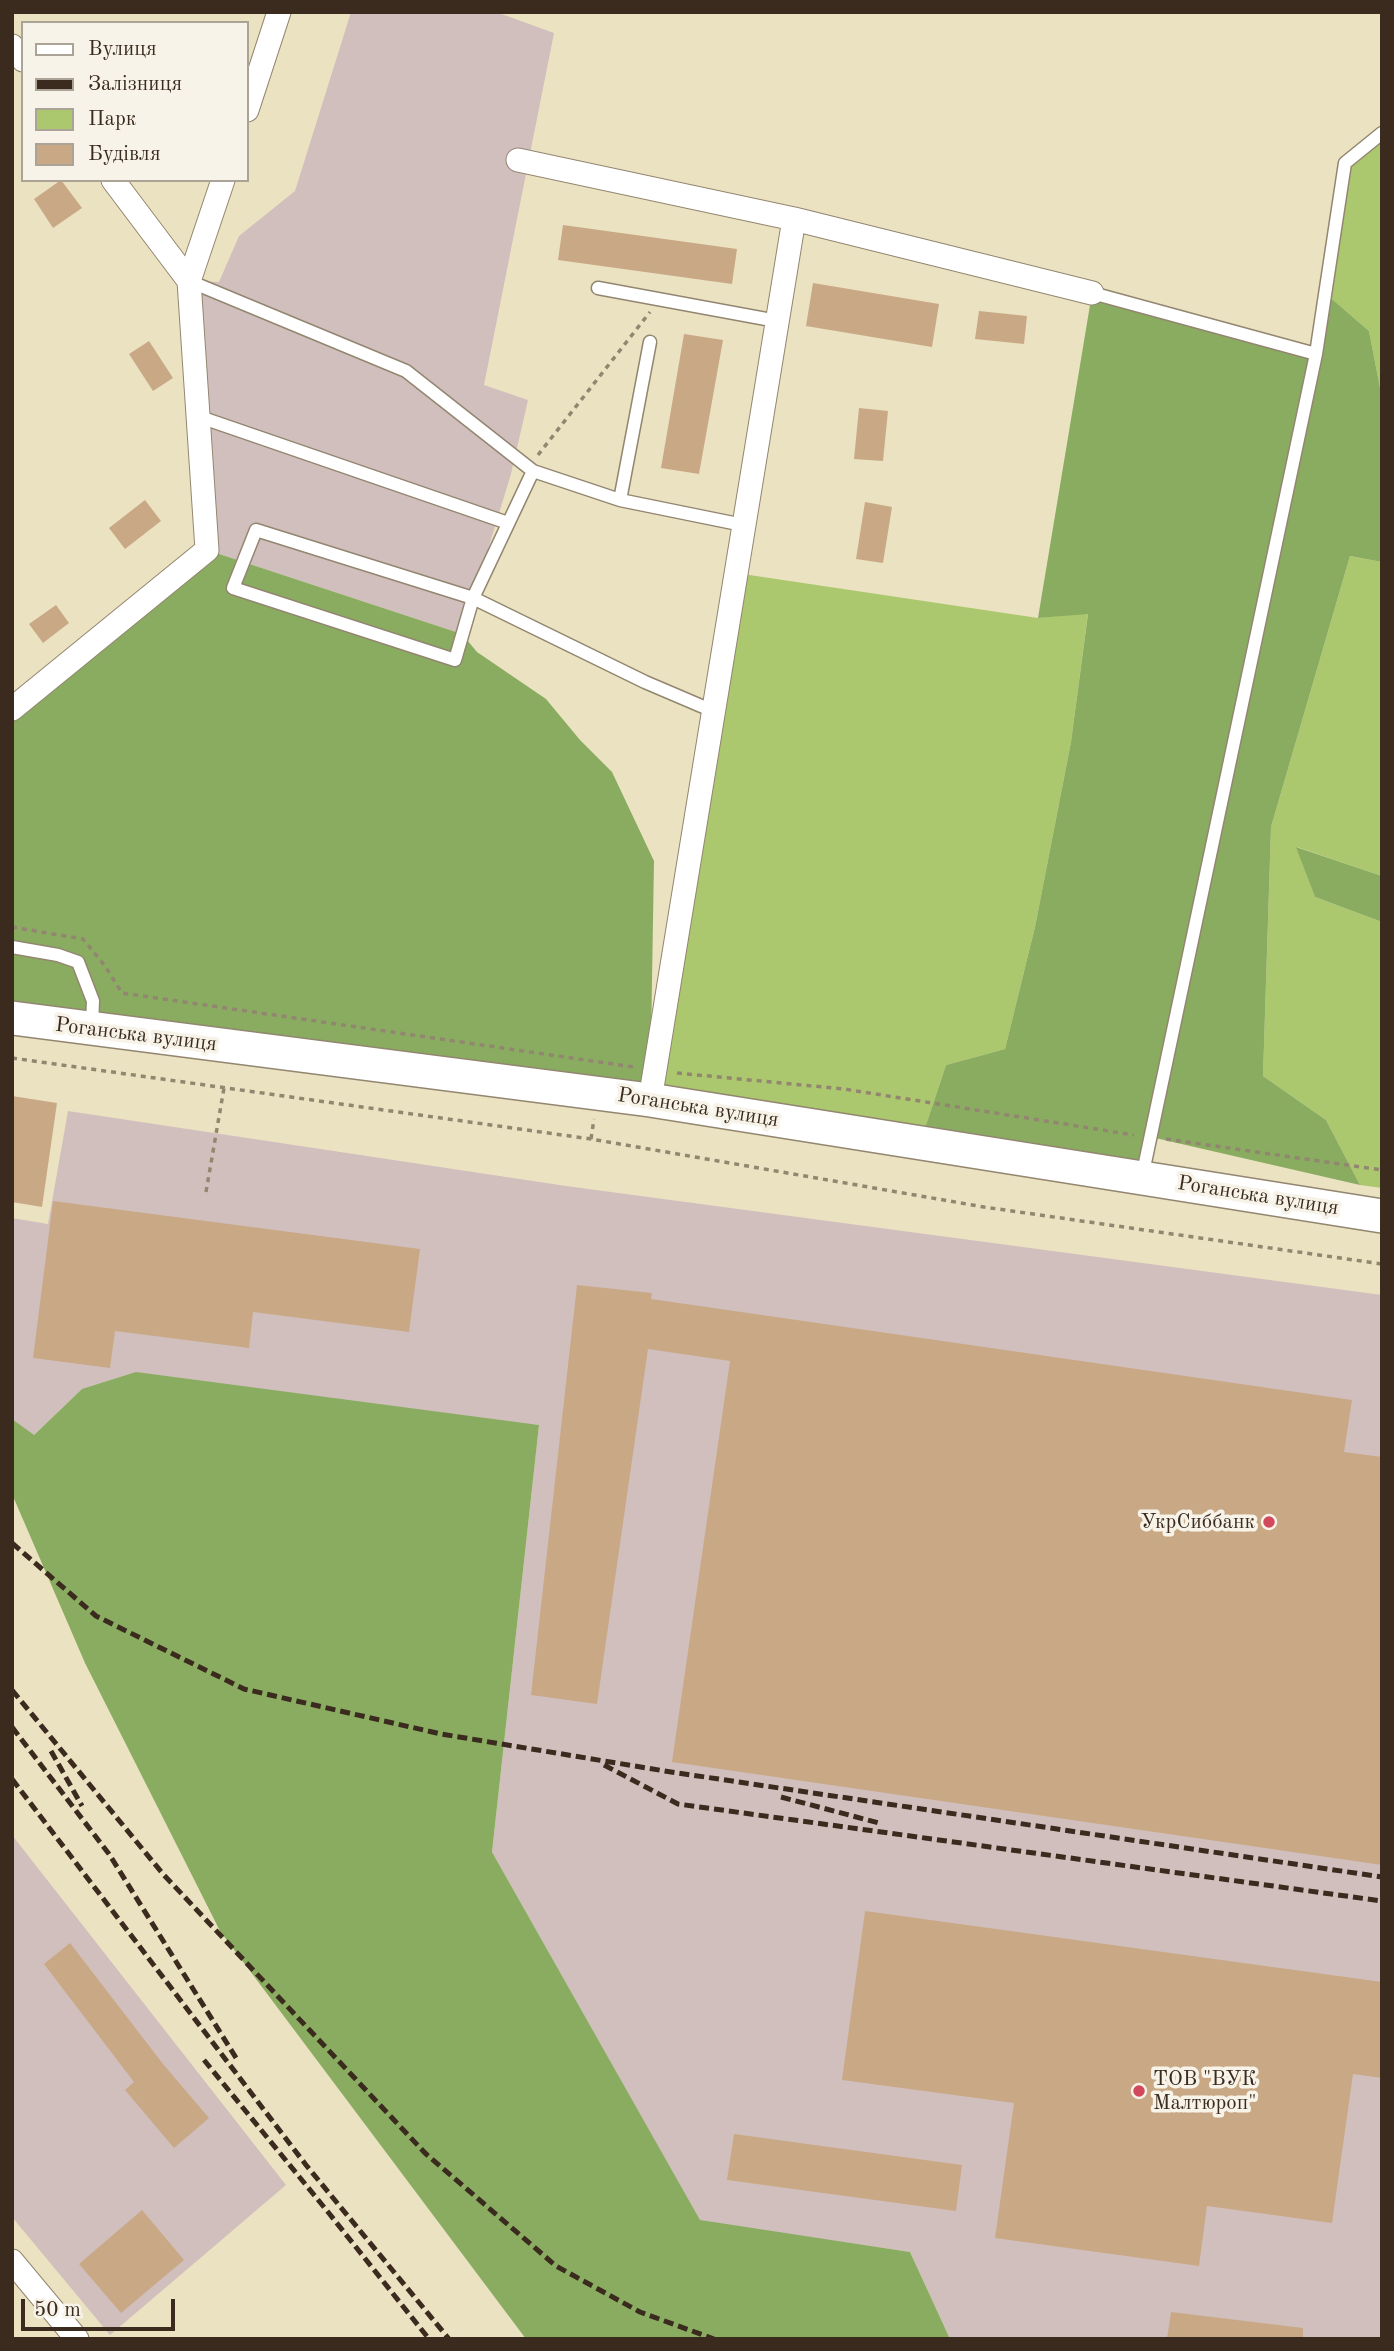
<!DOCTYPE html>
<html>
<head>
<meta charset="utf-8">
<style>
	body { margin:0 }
	#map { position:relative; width:1394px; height:2351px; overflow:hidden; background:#ebe2c1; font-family:"Old Standard TT",serif }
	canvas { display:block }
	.frame { position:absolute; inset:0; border:14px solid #3b2a1e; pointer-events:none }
	.legend { position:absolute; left:21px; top:21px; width:228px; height:161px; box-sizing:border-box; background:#f7f3e8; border:2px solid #aca397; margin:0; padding:9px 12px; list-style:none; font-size:21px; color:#3b2a1e }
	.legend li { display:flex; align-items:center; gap:14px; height:35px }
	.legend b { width:35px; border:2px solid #aca397 }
	.scale { position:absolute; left:21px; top:2299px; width:154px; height:32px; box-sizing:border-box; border:4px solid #3b2a1e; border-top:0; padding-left:9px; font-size:21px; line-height:24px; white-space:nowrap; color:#3b2a1e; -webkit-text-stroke:5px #f7f3e8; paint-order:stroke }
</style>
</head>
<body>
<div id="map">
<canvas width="1394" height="2351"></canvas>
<div class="frame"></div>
<ul class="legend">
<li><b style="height:9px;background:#fff"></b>Вулиця</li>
<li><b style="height:9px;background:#3b2a1e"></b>Залізниця</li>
<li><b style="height:19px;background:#acc86e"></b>Парк</li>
<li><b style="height:19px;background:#c9a985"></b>Будівля</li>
</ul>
<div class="scale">50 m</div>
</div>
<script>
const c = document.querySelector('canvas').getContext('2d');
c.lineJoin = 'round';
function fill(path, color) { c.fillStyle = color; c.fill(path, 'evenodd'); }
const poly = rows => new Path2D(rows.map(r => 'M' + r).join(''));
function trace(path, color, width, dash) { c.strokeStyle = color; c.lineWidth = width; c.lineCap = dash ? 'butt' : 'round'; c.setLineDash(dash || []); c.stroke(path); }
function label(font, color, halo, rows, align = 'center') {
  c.font = font + ' "Old Standard TT",serif'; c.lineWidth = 7; c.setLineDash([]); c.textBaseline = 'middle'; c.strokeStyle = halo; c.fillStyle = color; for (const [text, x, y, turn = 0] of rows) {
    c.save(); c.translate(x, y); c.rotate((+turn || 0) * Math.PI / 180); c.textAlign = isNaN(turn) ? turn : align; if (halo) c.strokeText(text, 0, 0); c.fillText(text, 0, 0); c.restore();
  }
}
const industrial = poly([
	[351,12,496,12,554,33,484,385,528,400,511,474,462,634,207,550,189,281,219,282,239,236,295,191],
	[68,1111,566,1186,1382,1295,1382,2339,950,2339,910,2252,700,2221,492,1852,539,1425,82,1389,33,1436,12,1419,12,1218,48,1224],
	[12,1835,286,2185,110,2335,12,2217]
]);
const green = poly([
	[1382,133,1382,398,1369,331,1325,293,1345,163],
	[1350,556,1382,562,1382,876,1297,847,1315,897,1382,922,1382,1188,1360,1185,1326,1120,1263,1076,1271,827],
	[736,573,1038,618,1088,613,1071,742,1035,927,1005,1049,946,1065,920,1143,650,1100]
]);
const forest = poly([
	[1092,293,1315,354,1325,293,1369,331,1382,398,1382,562,1350,556,1271,827,1263,1076,1326,1120,1360,1185,1151,1137,1142,1178,920,1143,946,1065,1005,1049,1035,927,1071,742,1088,614,1038,618],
	[207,550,462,634,477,652,546,699,580,740,612,772,654,861,650,1100,17,1019,12,1037,12,709],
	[1296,847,1382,876,1382,922,1315,897],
	[136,1372,539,1425,492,1852,700,2220,910,2252,950,2339,526,2339,220,1931,85,1663,12,1494,12,1419,34,1435,82,1389]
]);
const building = poly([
	[61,180,82,208,53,228,34,199],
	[563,225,737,249,732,284,558,260],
	[813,283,939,304,932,347,806,326],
	[979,311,1027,316,1024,344,975,339],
	[684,334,723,340,699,474,661,468],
	[149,341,173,378,153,391,129,354],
	[859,408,888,411,883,461,854,459],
	[145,500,161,521,125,549,109,528],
	[865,502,892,507,883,563,856,559],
	[56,605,69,623,43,643,29,624],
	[12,1096,57,1103,42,1207,12,1202],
	[53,1201,420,1249,409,1332,253,1312,249,1348,115,1331,110,1368,33,1358],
	[577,1285,652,1293,651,1299,1352,1400,1344,1452,1382,1457,1382,1865,672,1762,730,1361,648,1349,597,1704,531,1695],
	[865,1911,1382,1982,1382,2078,1353,2074,1332,2223,1207,2206,1199,2266,995,2238,1014,2103,842,2080],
	[70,1943,163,2064,209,2118,174,2148,125,2090,134,2082,44,1964],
	[734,2134,962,2165,956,2211,727,2180],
	[142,2210,184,2260,121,2313,79,2264],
	[1171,2312,1303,2328,1303,2339,1167,2339]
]);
const path = poly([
	[538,455,650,312],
	[12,927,83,939,105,966,122,993,634,1067],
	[12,1058,591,1139,984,1207,1382,1264],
	[677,1073,844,1089,1134,1135],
	[591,1139,594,1119],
	[1166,1139,1382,1170],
	[206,1192,224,1088]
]);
const lane = poly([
	[189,281,406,371,533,471],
	[598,288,777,321],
	[1092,293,1316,354],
	[650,342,620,500,743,525],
	[197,416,508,523],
	[620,500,533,471,473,598,455,660,233,588,256,530,473,598,645,682,713,711],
	[12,947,58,955,78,962,93,1001,92,1025],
	[1142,1177,1316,354,1345,163,1382,133]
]);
const street = poly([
	[12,46,23,60],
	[247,110,279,12],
	[518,160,794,219,1092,293],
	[113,180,189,281],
	[12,709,207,550,189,281,223,180],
	[650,1100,794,219],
	[12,2261,77,2339]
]);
const secondary = poly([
	[12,1018,650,1100,1382,1216]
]);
const rail = poly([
	[12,1543,96,1616,244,1689,441,1734,671,1772,1382,1877],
	[12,1690,163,1874,425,2153,556,2266,640,2312,714,2339],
	[12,1727,109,1854,238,2061],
	[51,1751,82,1806],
	[604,1765,678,1804,1382,1901],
	[12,1779,306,2165,449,2339],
	[781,1797,879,1823],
	[204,2060,328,2212,429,2339]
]);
const markers = [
	[1269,1522,7,"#d1495b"],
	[1139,2091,7,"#d1495b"]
];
const streetNames = [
	["Роганська вулиця",136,1035,7],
	["Роганська вулиця",698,1108,9],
	["Роганська вулиця",1258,1196,9]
];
const poiNames = [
	["УкрСиббанк",1255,1522],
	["ТОВ \"ВУК",1153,2079,"left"],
	["Малтюроп\"",1153,2103,"left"]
];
fill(industrial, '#d1bfbe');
fill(green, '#acc86e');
fill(forest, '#89ac61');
fill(building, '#c9a985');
trace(lane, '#938670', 15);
trace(street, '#938670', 25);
trace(secondary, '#938670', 36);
trace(path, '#938670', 3.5, [5, 5]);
trace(lane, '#fff', 12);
trace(street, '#fff', 23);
trace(secondary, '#fff', 33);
trace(rail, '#3b2a1e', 5, [10, 5]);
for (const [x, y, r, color] of markers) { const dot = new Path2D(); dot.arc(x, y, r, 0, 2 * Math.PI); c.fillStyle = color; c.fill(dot); trace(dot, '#f7f3e8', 2.5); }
label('21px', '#3b2a1e', '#f7f3e8', streetNames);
label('21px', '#3b2a1e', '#f7f3e8', poiNames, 'right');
</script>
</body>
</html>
